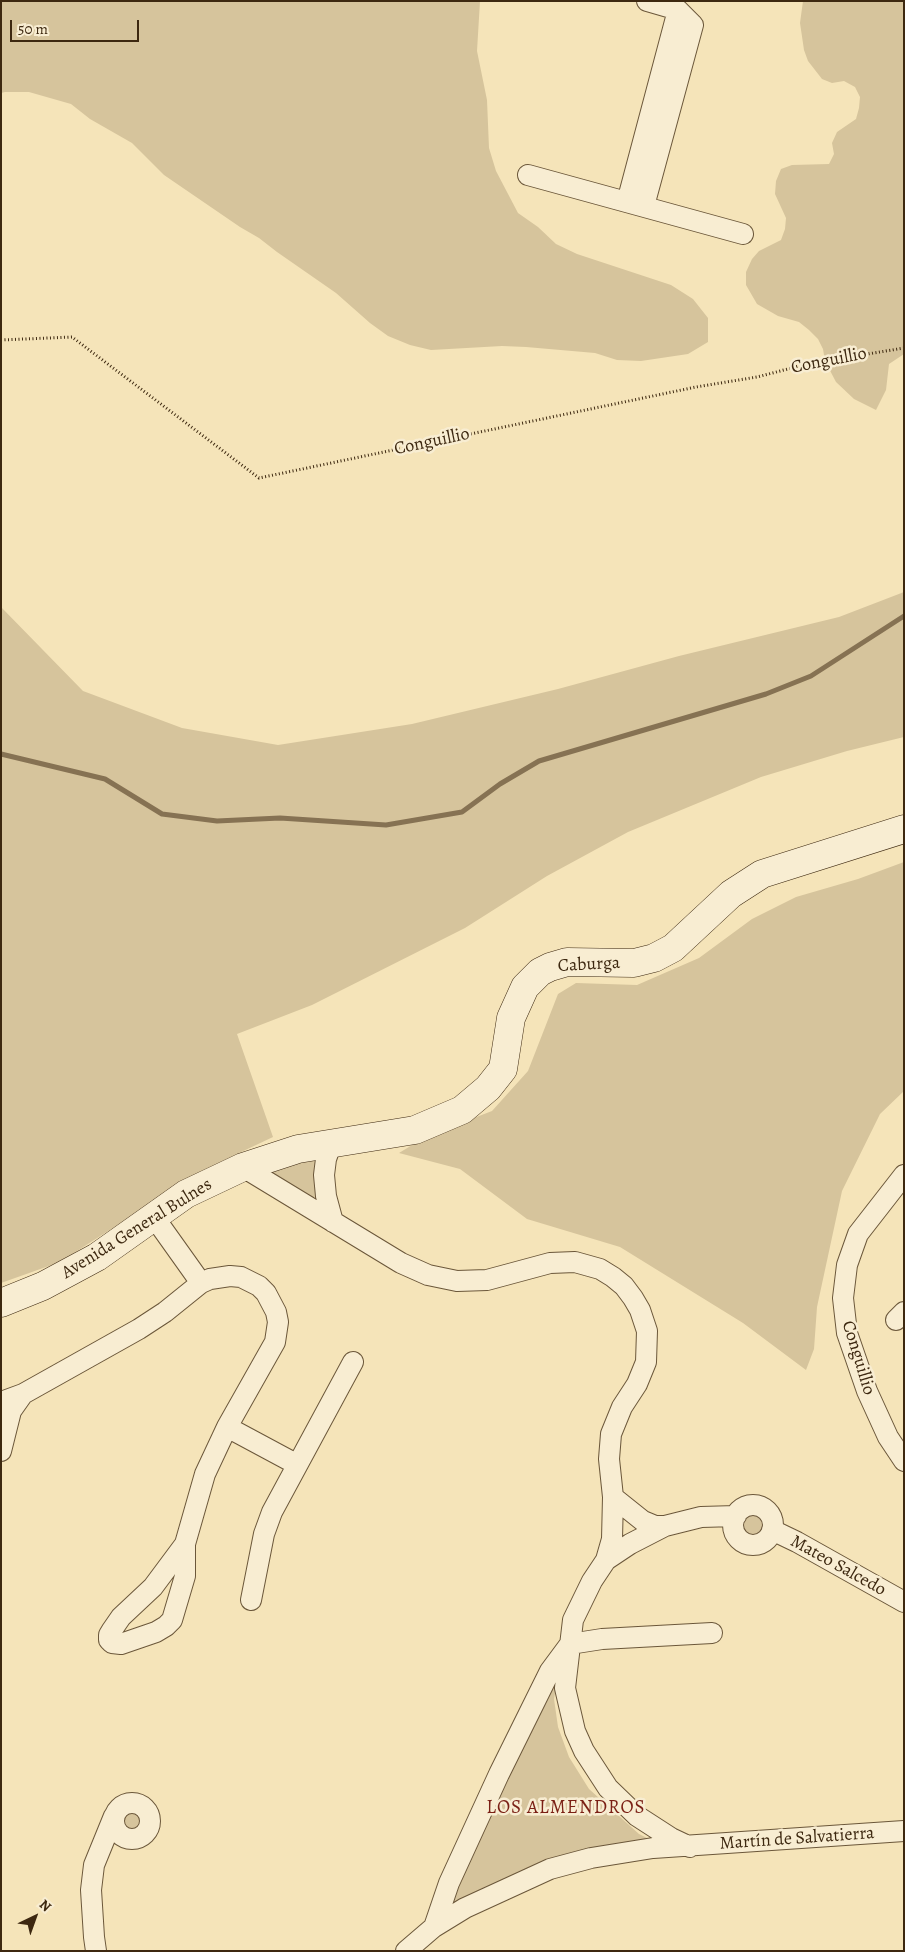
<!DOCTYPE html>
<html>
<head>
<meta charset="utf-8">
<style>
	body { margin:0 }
	#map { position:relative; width:905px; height:1952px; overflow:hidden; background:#f5e4b9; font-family:Alegreya,serif }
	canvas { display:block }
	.frame { position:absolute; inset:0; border:2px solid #3d2810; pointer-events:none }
	.north { position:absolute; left:10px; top:1892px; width:50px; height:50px; -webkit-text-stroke:4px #f8edd2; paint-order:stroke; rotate:42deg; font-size:14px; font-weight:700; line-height:20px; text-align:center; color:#3d2810 }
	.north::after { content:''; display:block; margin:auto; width:18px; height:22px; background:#3d2810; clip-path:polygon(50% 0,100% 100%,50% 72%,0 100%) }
	.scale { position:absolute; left:10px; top:20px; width:129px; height:22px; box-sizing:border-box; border:2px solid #3d2810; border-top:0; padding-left:6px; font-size:15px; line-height:18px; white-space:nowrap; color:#3d2810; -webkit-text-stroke:4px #f8edd2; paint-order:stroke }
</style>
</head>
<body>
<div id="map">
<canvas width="905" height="1952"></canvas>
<div class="frame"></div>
<div class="north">N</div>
<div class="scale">50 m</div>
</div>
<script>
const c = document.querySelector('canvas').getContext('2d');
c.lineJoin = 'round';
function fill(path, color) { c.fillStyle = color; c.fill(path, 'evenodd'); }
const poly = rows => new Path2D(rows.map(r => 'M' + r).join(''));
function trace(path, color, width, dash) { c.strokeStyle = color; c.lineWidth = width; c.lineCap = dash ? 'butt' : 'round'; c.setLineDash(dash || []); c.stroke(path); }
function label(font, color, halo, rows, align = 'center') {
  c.font = font + ' Alegreya,serif'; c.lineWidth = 5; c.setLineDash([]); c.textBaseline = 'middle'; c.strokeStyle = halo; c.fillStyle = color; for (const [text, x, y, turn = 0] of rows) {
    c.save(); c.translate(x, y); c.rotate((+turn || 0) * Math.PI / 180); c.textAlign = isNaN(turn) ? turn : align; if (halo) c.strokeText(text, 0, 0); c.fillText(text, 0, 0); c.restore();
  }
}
const green = poly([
	[1,1,480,1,477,51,487,100,489,148,496,171,518,213,538,227,556,244,577,254,671,285,693,299,708,318,708,342,688,354,641,361,617,360,595,353,526,347,502,346,431,350,410,345,388,336,370,323,336,293,277,252,259,238,240,227,164,175,132,143,90,119,71,104,29,92,5,92,1,93],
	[803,1,904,1,904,354,889,364,886,390,876,410,854,399,836,382,825,361,823,349,818,339,809,330,799,322,778,316,757,304,746,285,746,272,752,259,759,251,781,240,785,229,786,218,775,194,776,181,781,169,792,165,829,164,834,154,832,143,837,132,856,119,859,108,860,97,855,87,844,81,832,83,822,79,808,61,804,50,800,23],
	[904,592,904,737,847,751,761,777,628,832,547,876,465,928,312,1005,237,1034,273,1137,201,1171,60,1262,1,1283,1,607,83,691,182,728,278,745,412,724,558,689,679,656,839,617],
	[904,862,904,1091,880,1114,842,1191,817,1307,814,1349,806,1370,743,1323,620,1247,527,1219,460,1169,399,1153,427,1136,492,1111,528,1071,558,994,576,983,637,985,699,958,752,919,796,897,858,879],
	[314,1159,319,1163,317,1195,313,1198,272,1174,273,1170],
	'737 1525a16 16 0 1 1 32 0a16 16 0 1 1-32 0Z',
	[560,1664,554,1699,558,1727,569,1757,589,1789,639,1834,651,1840,448,1914,479,1838],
	'118 1821a14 14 0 1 1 28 0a14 14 0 1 1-28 0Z'
]);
const stream = poly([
	[1,754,105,779,162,814,217,821,280,818,386,825,462,812,500,784,539,761,766,694,811,676,904,616]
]);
const path = poly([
	[1,340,72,337,259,478,696,387,757,377,807,364,904,348]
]);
const street = poly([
	[528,175,743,234],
	[627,202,678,10],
	[644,206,693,25,678,10,647,1],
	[331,1145,326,1159,324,1175,326,1196,333,1222],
	[243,1167,401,1263,428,1275,457,1281,487,1280,550,1263,575,1262,600,1269,613,1277,624,1286,633,1298,640,1310,647,1331,646,1362,637,1384,622,1407,611,1434,609,1459,613,1497,612,1539,606,1560,592,1581,573,1620,565,1688,575,1731,584,1751,608,1788,637,1816,671,1838,690,1847],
	[904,1175,858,1234,847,1265,843,1298,847,1333,867,1391,888,1437,904,1461],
	[154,1217,201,1283],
	[896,1320,904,1312],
	[23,1394,139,1329,165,1312,201,1283,210,1279,230,1276,241,1277,259,1286,266,1293,276,1312,278,1322,275,1342,227,1427,205,1474,185,1544,153,1587,121,1617,112,1630,109,1635,109,1640,112,1643,121,1644,156,1632,166,1626,172,1620,185,1576,185,1544],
	[1,1402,23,1394,11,1411,1,1451],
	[227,1427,296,1464],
	[613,1497,643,1521,655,1526,665,1526],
	'733 1525a20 20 0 1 1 40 0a20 20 0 1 1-40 0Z',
	[772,1530,797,1542,904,1602],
	[606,1560,630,1544,665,1526,701,1517,736,1516],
	[251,1600,264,1534,272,1512,353,1362],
	'114 1821a18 18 0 1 1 36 0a18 18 0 1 1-36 0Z',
	[434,1927,449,1883,499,1774,550,1671,570,1644,602,1639,712,1633],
	[96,1951,94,1937,91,1890,94,1865,114,1816],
	[406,1951,434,1927,465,1908,550,1869,591,1858,653,1848,904,1831]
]);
const secondary = poly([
	[1,1303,43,1286,97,1257,186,1194,243,1167,298,1149,415,1130,462,1110,488,1088,503,1069,511,1018,525,987,540,972,550,967,567,962,634,963,654,958,673,948,731,894,762,874,904,829]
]);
const streetNames = [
	["Conguillio",829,361,-11],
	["Conguillio",432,442,-12],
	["Caburga",589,965,-3],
	["Avenida General Bulnes",137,1229,-32],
	["Conguillio",858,1358,73],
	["Mateo Salcedo",838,1566,29],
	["Martín de Salvatierra",797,1839,-4]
];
const neighbourhoodNames = [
	["LOS ALMENDROS",566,1808]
];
fill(green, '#d6c49c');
trace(stream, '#867253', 5);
trace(street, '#6b573a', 22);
trace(secondary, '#3d2810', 29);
trace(path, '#3d2810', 3, [1, 2.5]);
trace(street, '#f8edd2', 20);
trace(secondary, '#f8edd2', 28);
label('18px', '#3d2810', '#f8edd2', streetNames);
c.letterSpacing = '1px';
label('19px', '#7a1f14', '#f8edd2', neighbourhoodNames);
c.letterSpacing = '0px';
</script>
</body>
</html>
